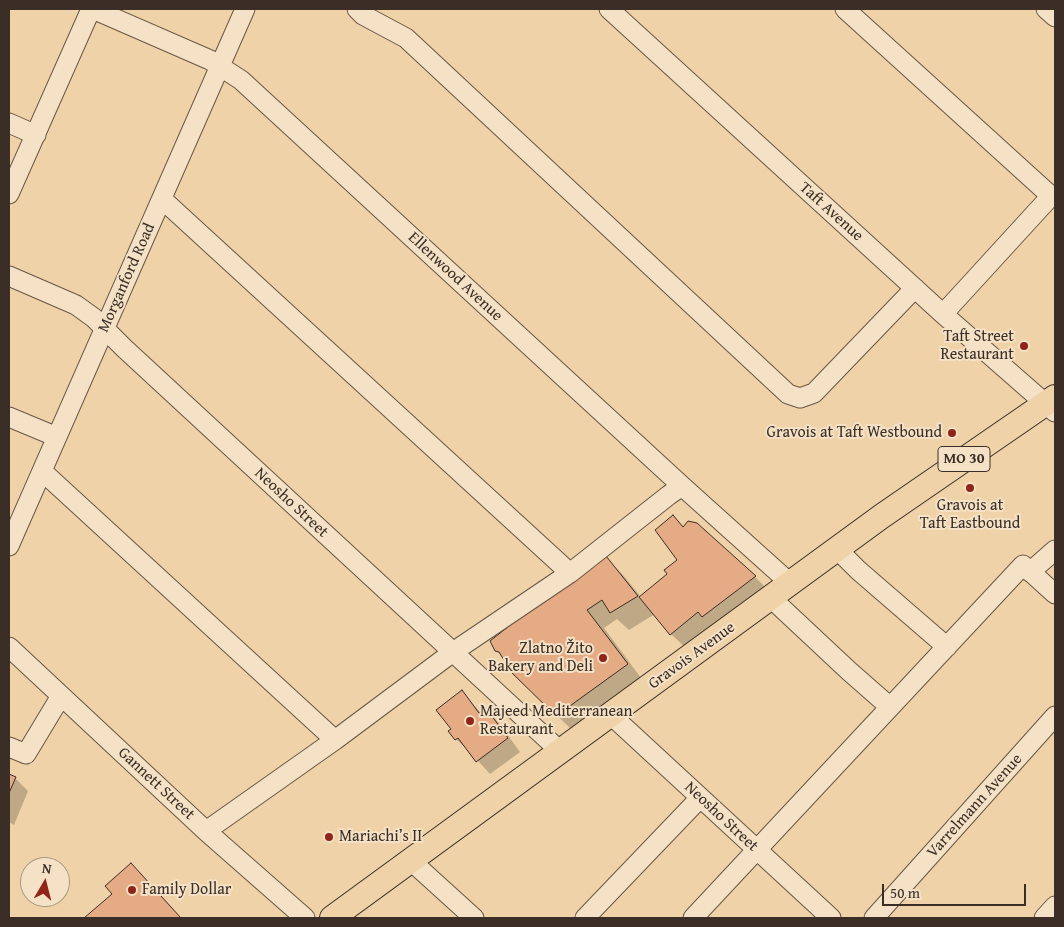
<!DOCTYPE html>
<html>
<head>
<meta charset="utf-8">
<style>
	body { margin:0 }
	#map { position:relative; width:1064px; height:927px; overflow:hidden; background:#efd2a7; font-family:"Gentium Book Plus",serif }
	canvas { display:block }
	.frame { position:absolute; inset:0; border:10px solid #3a2e26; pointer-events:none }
	.north { position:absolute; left:20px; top:857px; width:50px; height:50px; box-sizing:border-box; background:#f5e2c6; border:1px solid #aa9a86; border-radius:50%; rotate:8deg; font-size:14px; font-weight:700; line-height:20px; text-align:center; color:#3a2e26 }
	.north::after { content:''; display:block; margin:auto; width:18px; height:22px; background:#8f2418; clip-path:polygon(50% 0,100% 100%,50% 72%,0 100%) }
	.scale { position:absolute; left:882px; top:884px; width:144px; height:22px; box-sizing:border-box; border:2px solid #3a2e26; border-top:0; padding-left:6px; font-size:15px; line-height:18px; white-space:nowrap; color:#3a2e26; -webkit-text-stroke:4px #f5e2c6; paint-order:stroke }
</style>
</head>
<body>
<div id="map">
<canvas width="1064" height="927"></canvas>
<div class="frame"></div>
<div class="north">N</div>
<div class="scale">50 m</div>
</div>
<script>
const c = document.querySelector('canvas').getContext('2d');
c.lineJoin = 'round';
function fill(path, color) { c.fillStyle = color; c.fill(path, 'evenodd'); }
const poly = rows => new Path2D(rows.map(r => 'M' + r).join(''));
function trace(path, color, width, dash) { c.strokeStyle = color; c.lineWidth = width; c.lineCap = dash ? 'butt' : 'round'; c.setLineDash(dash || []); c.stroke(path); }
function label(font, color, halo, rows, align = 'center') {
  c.font = font + ' "Gentium Book Plus",serif'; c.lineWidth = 4; c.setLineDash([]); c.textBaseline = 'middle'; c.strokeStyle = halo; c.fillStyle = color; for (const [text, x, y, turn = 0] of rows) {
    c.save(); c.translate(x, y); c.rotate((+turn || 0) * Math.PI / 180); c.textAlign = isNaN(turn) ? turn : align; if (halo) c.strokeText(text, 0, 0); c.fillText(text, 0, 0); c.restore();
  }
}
const shadow = poly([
	[673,517,684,527,755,577,772,594,689,651,671,634,655,614,629,630,617,619,604,628,644,682,575,733,531,690,496,650,606,558,623,575,641,597,669,574,679,560],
	[462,692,481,713,486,710,499,723,520,752,490,774,470,752,456,739,453,729],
	[9,775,15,778,28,791,14,825,9,822],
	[131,864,144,877,181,918,86,918,114,894]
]);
const building = poly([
	[673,515,683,527,688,521,697,523,756,576,702,617,698,612,670,635,639,597,667,574,664,570,677,560,655,530,673,515],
	[606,556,638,596,610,613,602,600,587,610,628,664,556,716,512,673,499,652,495,651,490,641,570,578,606,556],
	[462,690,479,713,486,708,508,738,476,762,458,738,455,740,448,731,451,729,436,710,462,690],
	[9,774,16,777,9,793,9,774],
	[131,863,181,918,84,918,112,894,105,886,131,863]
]);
const minor = poly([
	[93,9,210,60,241,80,682,486,791,584],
	[357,9,363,15,406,38,788,394,800,398,814,393,915,288],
	[609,9,943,314,1055,412],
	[845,9,1051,196,943,314],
	[1046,9,1055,17],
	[9,123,36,135],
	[9,194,91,9],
	[162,199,570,573],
	[9,276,76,305,94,318,124,348,560,751],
	[9,417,57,437],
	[42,471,335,740],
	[9,546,245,9],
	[837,549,858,570,947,647],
	[1030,572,1055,550],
	[771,598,849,671,890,707],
	[9,647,206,831,305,918],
	[611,715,831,918],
	[9,747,26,754,61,696],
	[206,831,335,740,453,652,570,573,669,495,682,486],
	[410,860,474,918],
	[585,918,700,798],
	[693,918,1023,565,1055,594],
	[874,918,1055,716],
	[1044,918,1055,906]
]);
const major = poly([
	[332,918,882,516,1055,397]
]);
const markers = [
	[1024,346,5,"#8f2418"],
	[952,433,5,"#8f2418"],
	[970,488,5,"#8f2418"],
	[603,658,5,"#8f2418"],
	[470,721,5,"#8f2418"],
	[329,837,5,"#8f2418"],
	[132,890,5,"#8f2418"]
];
const shields = [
	[964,459,52]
];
const shieldNames = [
	["MO 30",964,459]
];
const streetNames = [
	["Taft Avenue",831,212,42],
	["Ellenwood Avenue",455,277,43],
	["Morganford Road",127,278,-66],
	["Neosho Street",291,503,43],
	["Gravois Avenue",692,656,-36],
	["Gannett Street",156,784,43],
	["Varrelmann Avenue",975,806,-48],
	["Neosho Street",721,817,43]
];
const poiNames = [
	["Taft Street",1014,337],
	["Restaurant",1014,355],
	["Gravois at Taft Westbound",942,433],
	["Gravois at",970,506,"center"],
	["Taft Eastbound",970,524,"center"],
	["Zlatno Žito",593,649],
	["Bakery and Deli",593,667],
	["Majeed Mediterranean",480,712,"left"],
	["Restaurant",480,730,"left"],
	["Mariachi’s II",339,837,"left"],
	["Family Dollar",142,890,"left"]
];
fill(shadow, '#0003');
fill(building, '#e4ab84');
trace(building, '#3a2e26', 1);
trace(minor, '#675746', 21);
trace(major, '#3a2e26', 26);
trace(minor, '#f5e2c6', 19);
trace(major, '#efd2a7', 24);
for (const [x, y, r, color] of markers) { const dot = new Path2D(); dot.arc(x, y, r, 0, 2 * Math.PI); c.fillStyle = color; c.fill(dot); trace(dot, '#f5e2c6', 2); }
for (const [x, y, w] of shields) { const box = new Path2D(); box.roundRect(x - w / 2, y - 12.5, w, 25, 4); c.fillStyle = '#f5e2c6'; c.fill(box); trace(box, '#3a2e26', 1); }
label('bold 15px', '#3a2e26', null, shieldNames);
label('16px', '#3a2e26', '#f5e2c6', streetNames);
label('16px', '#3a2e26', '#f5e2c6', poiNames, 'right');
</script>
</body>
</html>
